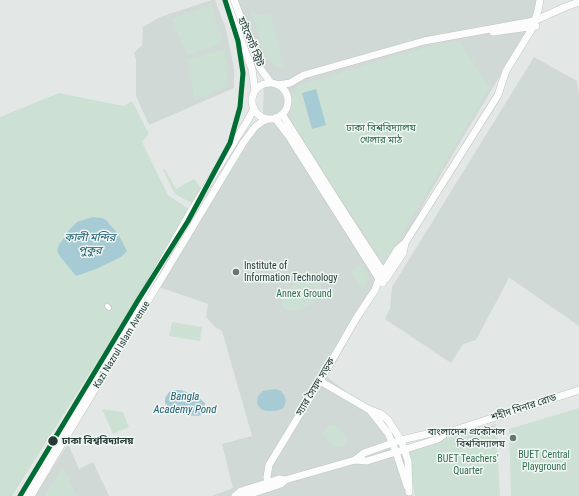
<!DOCTYPE html>
<html>
<head>
<meta charset="utf-8">
<style>
	body { margin:0 }
	canvas { display:block; background:#e3e8e6 }
</style>
</head>
<body>
<canvas width="579" height="496"></canvas>
<script>
const c = document.querySelector('canvas').getContext('2d');
c.lineJoin = 'round';
function fill(path, color) { c.fillStyle = color; c.fill(path, 'evenodd'); }
const poly = rows => new Path2D(rows.map(r => 'M' + r).join(''));
function trace(path, color, width, dash) { c.strokeStyle = color; c.lineWidth = width; c.lineCap = dash ? 'butt' : 'round'; c.setLineDash(dash || []); c.stroke(path); }
function label(font, color, halo, rows, align = 'center') {
  c.font = font + ' "Roboto Condensed","Noto Sans Bengali",sans-serif'; c.lineWidth = 3; c.setLineDash([]); c.textBaseline = 'middle'; c.strokeStyle = halo; c.fillStyle = color; for (const [text, x, y, turn = 0] of rows) {
    c.save(); c.translate(x, y); c.rotate((+turn || 0) * Math.PI / 180); c.textAlign = isNaN(turn) ? turn : align; if (halo) c.strokeText(text, 0, 0); c.fillText(text, 0, 0); c.restore();
  }
}
const built = poly([
	[212,0,215,0,226,29,234,68,234,88,149,125,136,96,136,59,134,53,142,45,143,27,160,17],
	[236,0,536,0,534,19,428,196,380,286,327,377,388,423,402,452,412,496,212,496,233,488,222,444,252,436,222,331,215,327,206,317,208,304,159,287,255,132,263,114,264,78],
	[534,57,577,81,579,96,579,326,507,276,509,278,476,340,463,344,451,363,385,319,390,308,392,287],
	[68,444,79,469,93,462,109,496,34,496]
]);
const green = poly([
	[211,5,223,43,187,55,172,19],
	[250,10,256,15,263,15,270,13,284,66,278,67,274,65,267,59],
	[459,41,490,87,384,264,312,155,291,119,289,107,290,98,297,86,436,44],
	[225,50,228,86,195,100,187,59],
	[59,93,123,106,132,101,149,134,142,142,168,195,189,209,153,273,12,496,0,496,0,117],
	[165,169,176,189,194,179,195,180,201,189,193,204,175,194,163,170],
	[361,263,370,279,362,289,351,271],
	[312,277,319,279,321,282,322,290,321,295,311,305,299,310,290,311,284,309,282,306,282,298,287,290,301,280],
	[172,322,202,327,200,341,169,336],
	[579,408,579,496,511,496,509,429],
	[102,409,123,412,129,427,113,434],
	[496,424,500,496,415,496,406,450],
	[328,426,337,426,346,436,346,442,343,446,339,447,334,447,323,435,325,429],
	[63,466,77,496,45,496]
]);
const water = poly([
	[316,89,326,125,312,129,302,93],
	[93,217,102,218,106,220,118,234,127,251,121,257,96,269,76,276,59,255,57,250,59,245,70,229,77,222],
	[275,389,281,391,284,395,286,400,284,407,282,409,275,411,266,411,261,409,257,404,258,396,263,391],
	[173,390,181,390,197,396,205,403,205,411,201,415,197,416,185,415,173,411,165,403,165,398,169,392]
]);
const street = poly([
	[107,306,109,308]
]);
const secondary = poly([
	[226,0,252,69,255,91],
	[234,0,260,68,271,83],
	[493,32,536,26],
	'252 101a18 18 0 1 1 36 0a18 18 0 1 1-36 0Z',
	[278,85,290,83,304,75,424,41,534,21,565,7,579,2],
	[282,114,344,212,383,272,388,276],
	[275,118,288,135,379,279,383,283],
	[386,279,403,253,405,243],
	[320,381,368,409,381,414,388,420,401,440,408,461,409,492],
	[369,409,388,433,396,452,407,486],
	[355,460,367,461,438,439,446,433,579,390],
	[269,488,267,477,269,465,320,381,357,317,375,290,379,279,397,250,405,243,498,95,506,71,533,27,538,10,540,0],
	[24,496,35,475,59,435,116,342,193,208,248,120,254,108],
	[31,496,51,462,243,143,255,127,263,121,269,119],
	[235,496,241,491,267,483,279,479,285,480],
	[244,496,281,484,285,480,355,460,364,453,401,440,436,432,446,433]
]);
const metro1 = poly([
	[20,496,137,302,188,221,230,143,240,107,243,73,238,41,225,0]
]);
const markers = [
	[236,272,4,"#667773"],
	[513,438,4,"#667773"],
	[53,441,5.5,"#233a35"]
];
const streetNames = [
	["হাইকোর্ট স্ট্রিট",250,42,68],
	["Kazi Nazrul Islam Avenue",122,345,-59],
	["স্যার সৈয়দ সড়ক",316,387,-59],
	["শহীদ মিনার রোড",524,408,-18]
];
const parkNames = [
	["ঢাকা বিশ্ববিদ্যালয়",381,128],
	["খেলার মাঠ",381,140],
	["Annex Ground",304,294],
	["BUET Central",544,455],
	["Playground",544,467],
	["BUET Teachers'",468,459],
	["Quarter",468,471]
];
const poiNames = [
	["Institute of",244,266],
	["Information Technology",244,278],
	["বাংলাদেশ প্রকৌশল",505,432,"right"],
	["বিশ্ববিদ্যালয়",505,444,"right"]
];
const stopNames = [
	["ঢাকা বিশ্ববিদ্যালয়",62,441]
];
const waterNames = [
	["কালী মন্দির",90,238],
	["পুকুর",90,251],
	["Bangla",185,397],
	["Academy Pond",185,410]
];
fill(built, '#d1d9d6');
fill(green, '#cde0d4');
fill(water, '#a6cbd4');
trace(street, '#c0c5c3', 6);
trace(secondary, '#c0c6c3', 8);
trace(street, '#fbfcfb', 4.5);
trace(secondary, '#fbfcfb', 7);
trace(metro1, '#006e34', 5);
for (const [x, y, r, color] of markers) { const dot = new Path2D(); dot.arc(x, y, r, 0, 2 * Math.PI); c.fillStyle = color; c.fill(dot); trace(dot, '#f1f7f5', 1.5); }
label('10px', '#233a35', '#f1f7f5', streetNames);
label('10px', '#306e4c', '#f1f7f5', parkNames);
label('10px', '#233a35', '#f1f7f5', poiNames, 'left');
label('bold 10px', '#233a35', '#f1f7f5', stopNames, 'left');
label('italic 11px', '#215e71', '#f1f7f5', waterNames);
</script>
</body>
</html>
